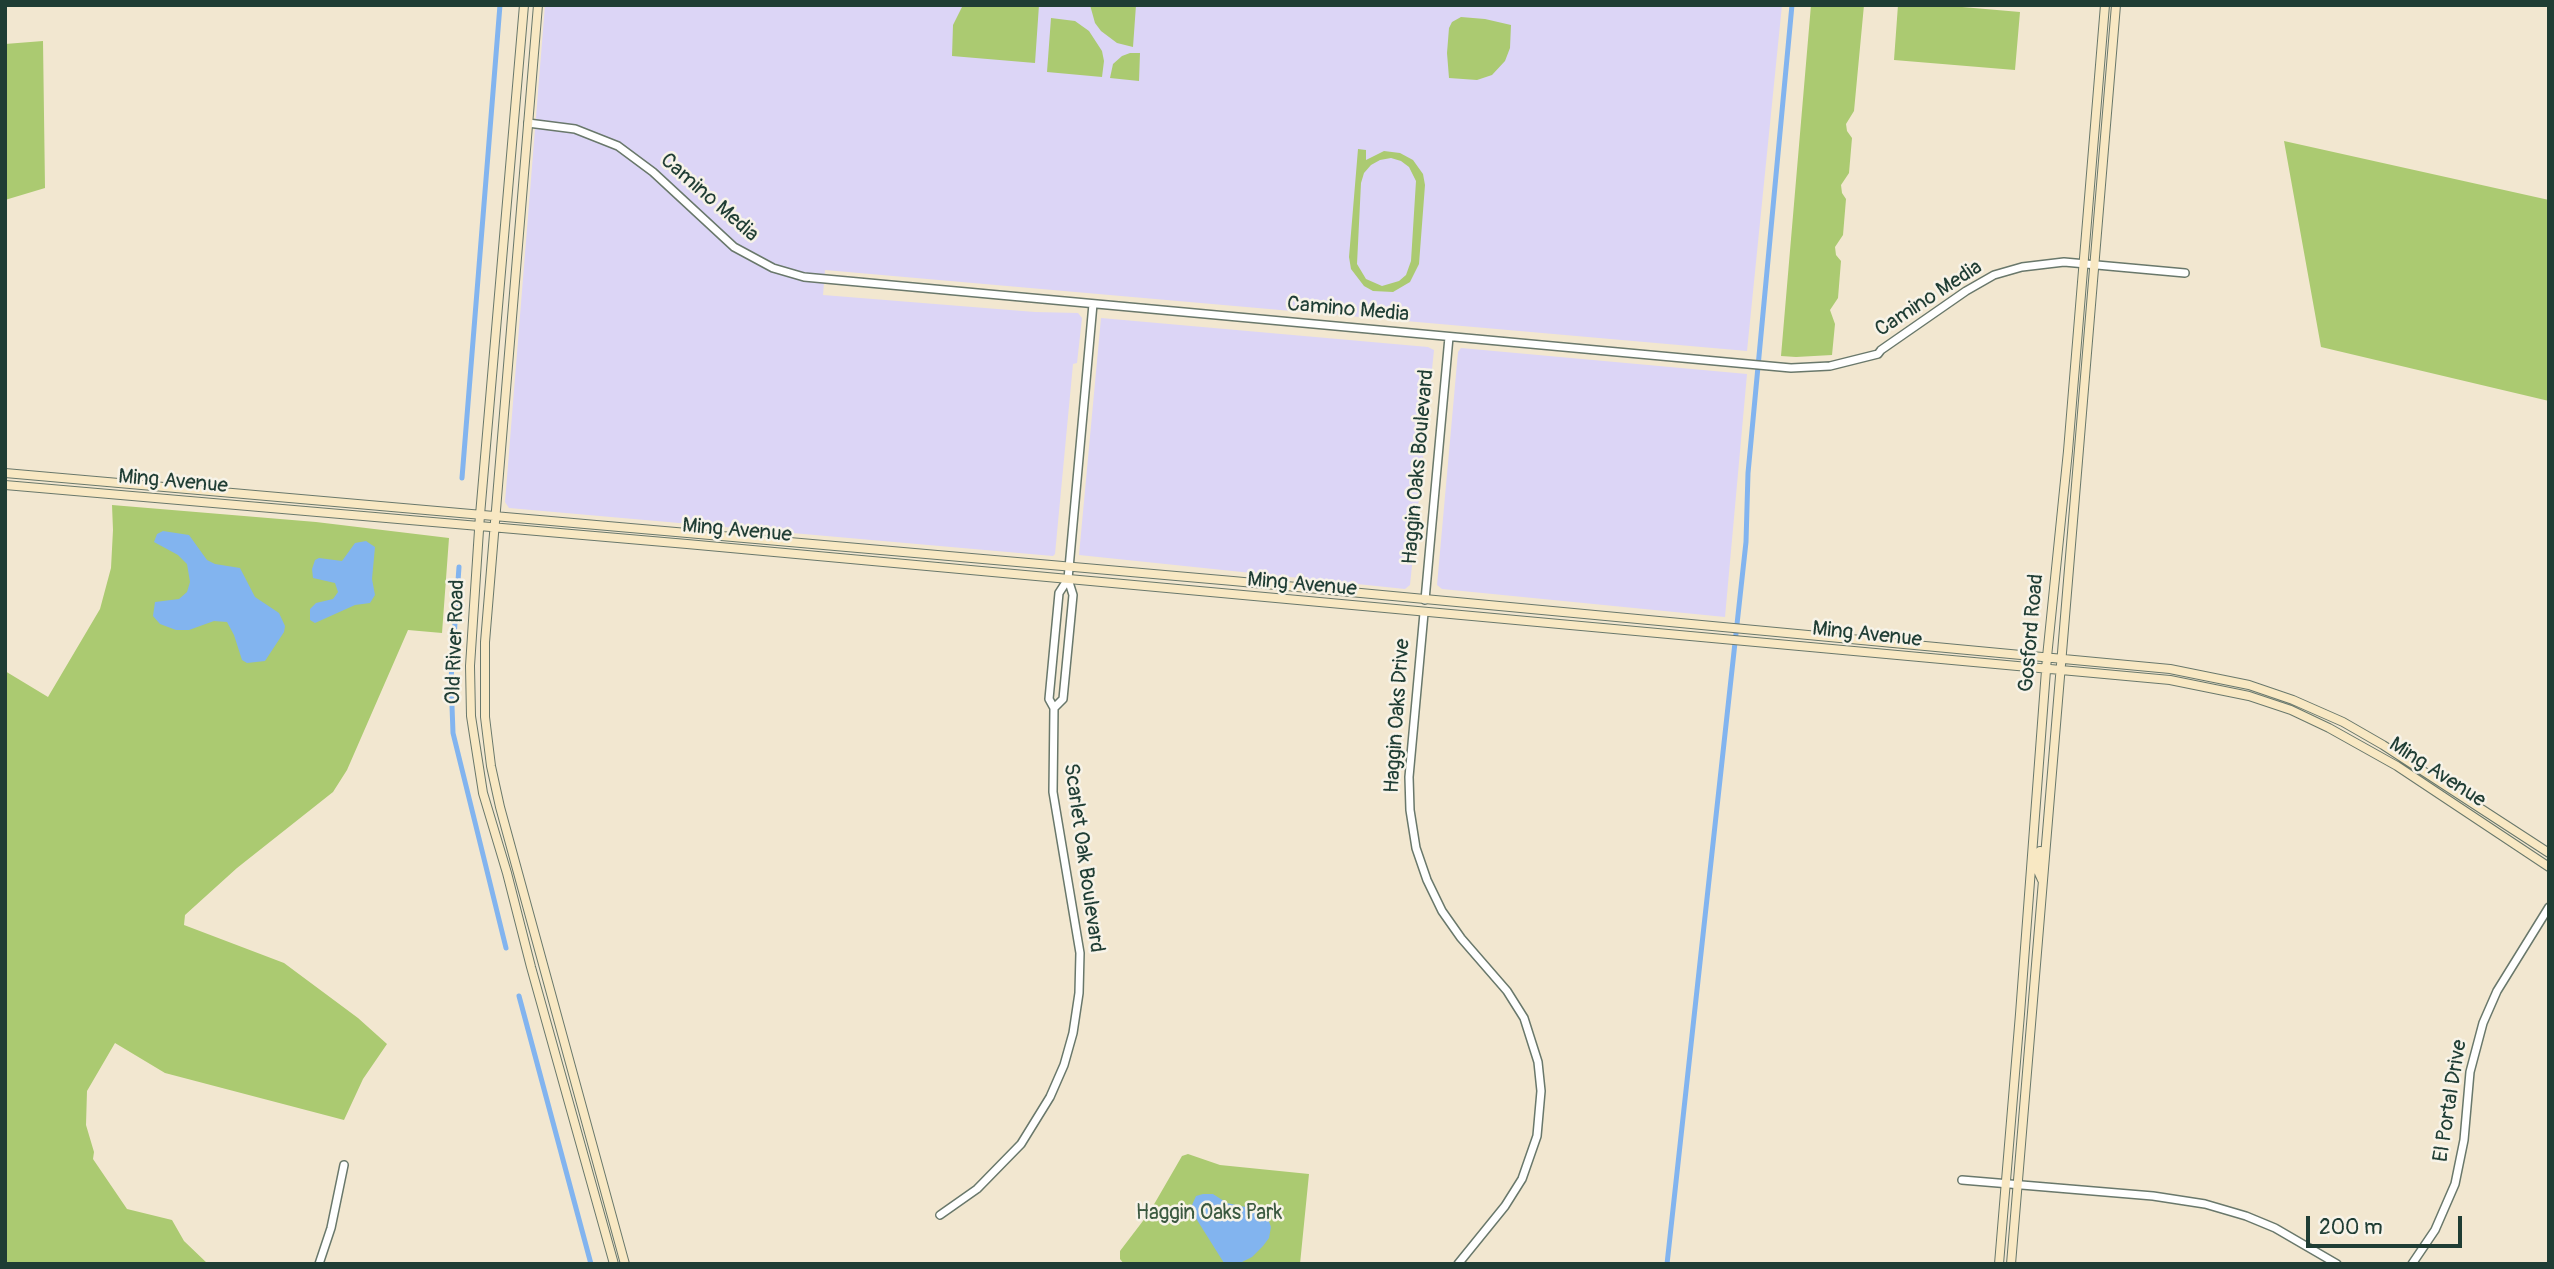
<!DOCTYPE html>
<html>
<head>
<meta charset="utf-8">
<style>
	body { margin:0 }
	#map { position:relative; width:2554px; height:1269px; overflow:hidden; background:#f2e7d0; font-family:Pangolin,sans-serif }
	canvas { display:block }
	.frame { position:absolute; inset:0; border:7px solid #1f3d34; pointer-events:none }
	.scale { position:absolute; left:2306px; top:1216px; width:156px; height:32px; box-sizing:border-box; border:4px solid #1f3d34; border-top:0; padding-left:9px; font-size:21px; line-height:24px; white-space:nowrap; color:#1f3d34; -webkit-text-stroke:5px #f7f3e8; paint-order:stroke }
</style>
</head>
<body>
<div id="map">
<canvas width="2554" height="1269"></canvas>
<div class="frame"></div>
<div class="scale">200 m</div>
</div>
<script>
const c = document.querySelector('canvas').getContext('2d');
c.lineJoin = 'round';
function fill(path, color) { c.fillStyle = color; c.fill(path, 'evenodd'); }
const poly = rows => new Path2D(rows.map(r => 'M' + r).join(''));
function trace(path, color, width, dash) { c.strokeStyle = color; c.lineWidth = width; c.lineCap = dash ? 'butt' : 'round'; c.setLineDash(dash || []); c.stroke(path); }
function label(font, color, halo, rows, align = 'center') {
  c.font = font + ' Pangolin,sans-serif'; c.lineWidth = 5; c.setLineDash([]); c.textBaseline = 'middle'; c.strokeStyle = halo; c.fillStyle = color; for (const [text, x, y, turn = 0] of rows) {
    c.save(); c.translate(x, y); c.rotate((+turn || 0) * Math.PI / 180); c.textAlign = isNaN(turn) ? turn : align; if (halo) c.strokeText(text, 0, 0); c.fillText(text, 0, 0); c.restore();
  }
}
const built = poly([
	[545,5,1782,5,1747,351,825,270,823,295,1035,312,1078,313,1082,318,1077,363,1073,364,1055,554,1053,556,509,508,505,502],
	[1101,318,1428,347,1434,350,1410,585,1405,589,1079,555],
	[1461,348,1747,374,1725,617,1442,589,1437,585,1458,352]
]);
const green = poly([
	[963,5,1039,5,1035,63,952,56,953,25],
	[1090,5,1136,5,1133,47,1117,43,1101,31,1095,23],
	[1811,5,1864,5,1854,111,1846,124,1847,131,1852,138,1849,173,1841,185,1842,193,1846,199,1843,235,1835,247,1836,255,1841,261,1838,298,1830,310,1835,324,1832,355,1796,357,1781,356],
	[1898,5,1939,5,2020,12,2015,70,1894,60],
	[1461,17,1485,19,1511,25,1510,48,1505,61,1492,75,1477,80,1449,78,1447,53,1449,28,1452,22],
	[1051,18,1075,21,1089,31,1102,51,1104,61,1102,77,1047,72],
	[43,41,45,188,5,200,5,44],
	[1130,53,1140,53,1139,81,1110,78,1113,64,1122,56],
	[2284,141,2549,200,2549,401,2321,347],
	[1358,149,1366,150,1366,160,1384,151,1400,153,1413,160,1423,174,1425,185,1419,264,1410,282,1393,292,1373,291,1364,286,1351,269,1349,257],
	[1391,158,1401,161,1409,167,1416,181,1411,261,1406,275,1399,281,1382,286,1366,279,1357,264,1361,183,1364,173,1371,165,1380,160],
	[112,505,316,522,449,538,442,633,408,630,347,770,333,792,237,868,185,915,184,925,284,963,358,1018,387,1044,363,1079,344,1120,165,1073,115,1043,87,1091,86,1125,94,1152,93,1159,127,1209,172,1220,184,1241,208,1264,5,1264,5,671,48,697,100,609,111,568,113,530],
	[1188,1154,1220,1165,1309,1174,1300,1264,1124,1264,1120,1259,1120,1251,1149,1213,1182,1156]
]);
const water = poly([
	[163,531,189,535,207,560,215,564,240,568,255,597,279,613,285,626,284,632,265,661,247,663,242,660,234,635,227,622,214,621,189,630,176,630,160,624,153,616,155,602,179,599,187,592,190,582,187,564,178,555,154,542,157,534],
	[366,541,375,547,372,579,375,595,370,603,355,605,315,623,310,620,310,609,316,603,333,599,338,592,335,583,313,578,312,569,315,560,319,558,342,561,355,543],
	[1203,1194,1213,1194,1227,1203,1259,1210,1267,1216,1271,1227,1269,1238,1263,1246,1252,1257,1242,1262,1224,1263,1192,1212,1192,1205,1196,1196]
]);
const canal = poly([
	[462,478,500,5],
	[459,567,451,679,453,733,506,948],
	[519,996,591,1264],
	[1667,1264,1746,542,1748,473,1792,5]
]);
const tertiary = poly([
	[528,123,575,129,618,146,653,172,734,247,773,268,804,277,1791,368,1830,366,1878,354,1881,350,1966,291,1994,275,2022,267,2064,262,2185,273],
	[1425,600,1449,337],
	[1424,613,1409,777,1410,810,1416,848,1427,880,1442,911,1461,938,1507,991,1524,1018,1538,1062,1541,1091,1537,1136,1522,1179,1505,1206,1458,1264],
	[1054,708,1063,699,1073,595,1068,579,1093,304],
	[1962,1180,2153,1196,2205,1204,2246,1216,2275,1228,2337,1264],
	[940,1215,977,1189,1021,1144,1050,1097,1064,1065,1073,1033,1079,993,1080,953,1053,792,1054,708,1049,699,1059,593,1068,579],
	[319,1264,331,1228,344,1165],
	[2412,1264,2435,1230,2455,1184,2464,1140,2470,1072,2483,1023,2497,991,2549,907]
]);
const secondary = poly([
	[524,5,480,515,470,666,471,716,483,793,507,873,531,967,614,1264],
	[538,5,485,642,485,717,491,766,500,807,625,1264],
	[5,473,1233,581,2170,669,2249,685,2293,700,2343,722,2383,745,2549,853],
	[5,485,687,544,2170,680,2249,696,2291,710,2329,728,2397,766,2549,867],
	[2040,851,2038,871,2042,880],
	[1999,1264,2020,1014,2047,657,2068,451,2105,5],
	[2011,1264,2116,5]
]);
const streetNames = [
	["Camino Media",709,198,41],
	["Camino Media",1929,299,-33],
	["Camino Media",1348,310,5],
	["Haggin Oaks Boulevard",1419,467,-85],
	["Ming Avenue",173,482,5],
	["Ming Avenue",737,531,5],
	["Ming Avenue",1302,585,5],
	["Gosford Road",2032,633,-85],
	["Ming Avenue",1867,635,6],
	["Old River Road",456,642,-88],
	["Haggin Oaks Drive",1398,716,-86],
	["Ming Avenue",2437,773,33],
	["Scarlet Oak Boulevard",1083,858,82],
	["El Portal Drive",2451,1101,-81]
];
const parkNames = [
	["Haggin Oaks Park",1209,1214]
];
fill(built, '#dcd5f6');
fill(green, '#abca71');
fill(water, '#82b4ef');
trace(canal, '#82b4ef', 5);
trace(tertiary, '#69786b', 10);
trace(secondary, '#69786b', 10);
trace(tertiary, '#fff', 7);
trace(secondary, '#f8e8c3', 8);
label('21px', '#1f3d34', '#f7f3e8', streetNames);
label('21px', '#3b5940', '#f7f3e8', parkNames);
</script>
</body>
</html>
